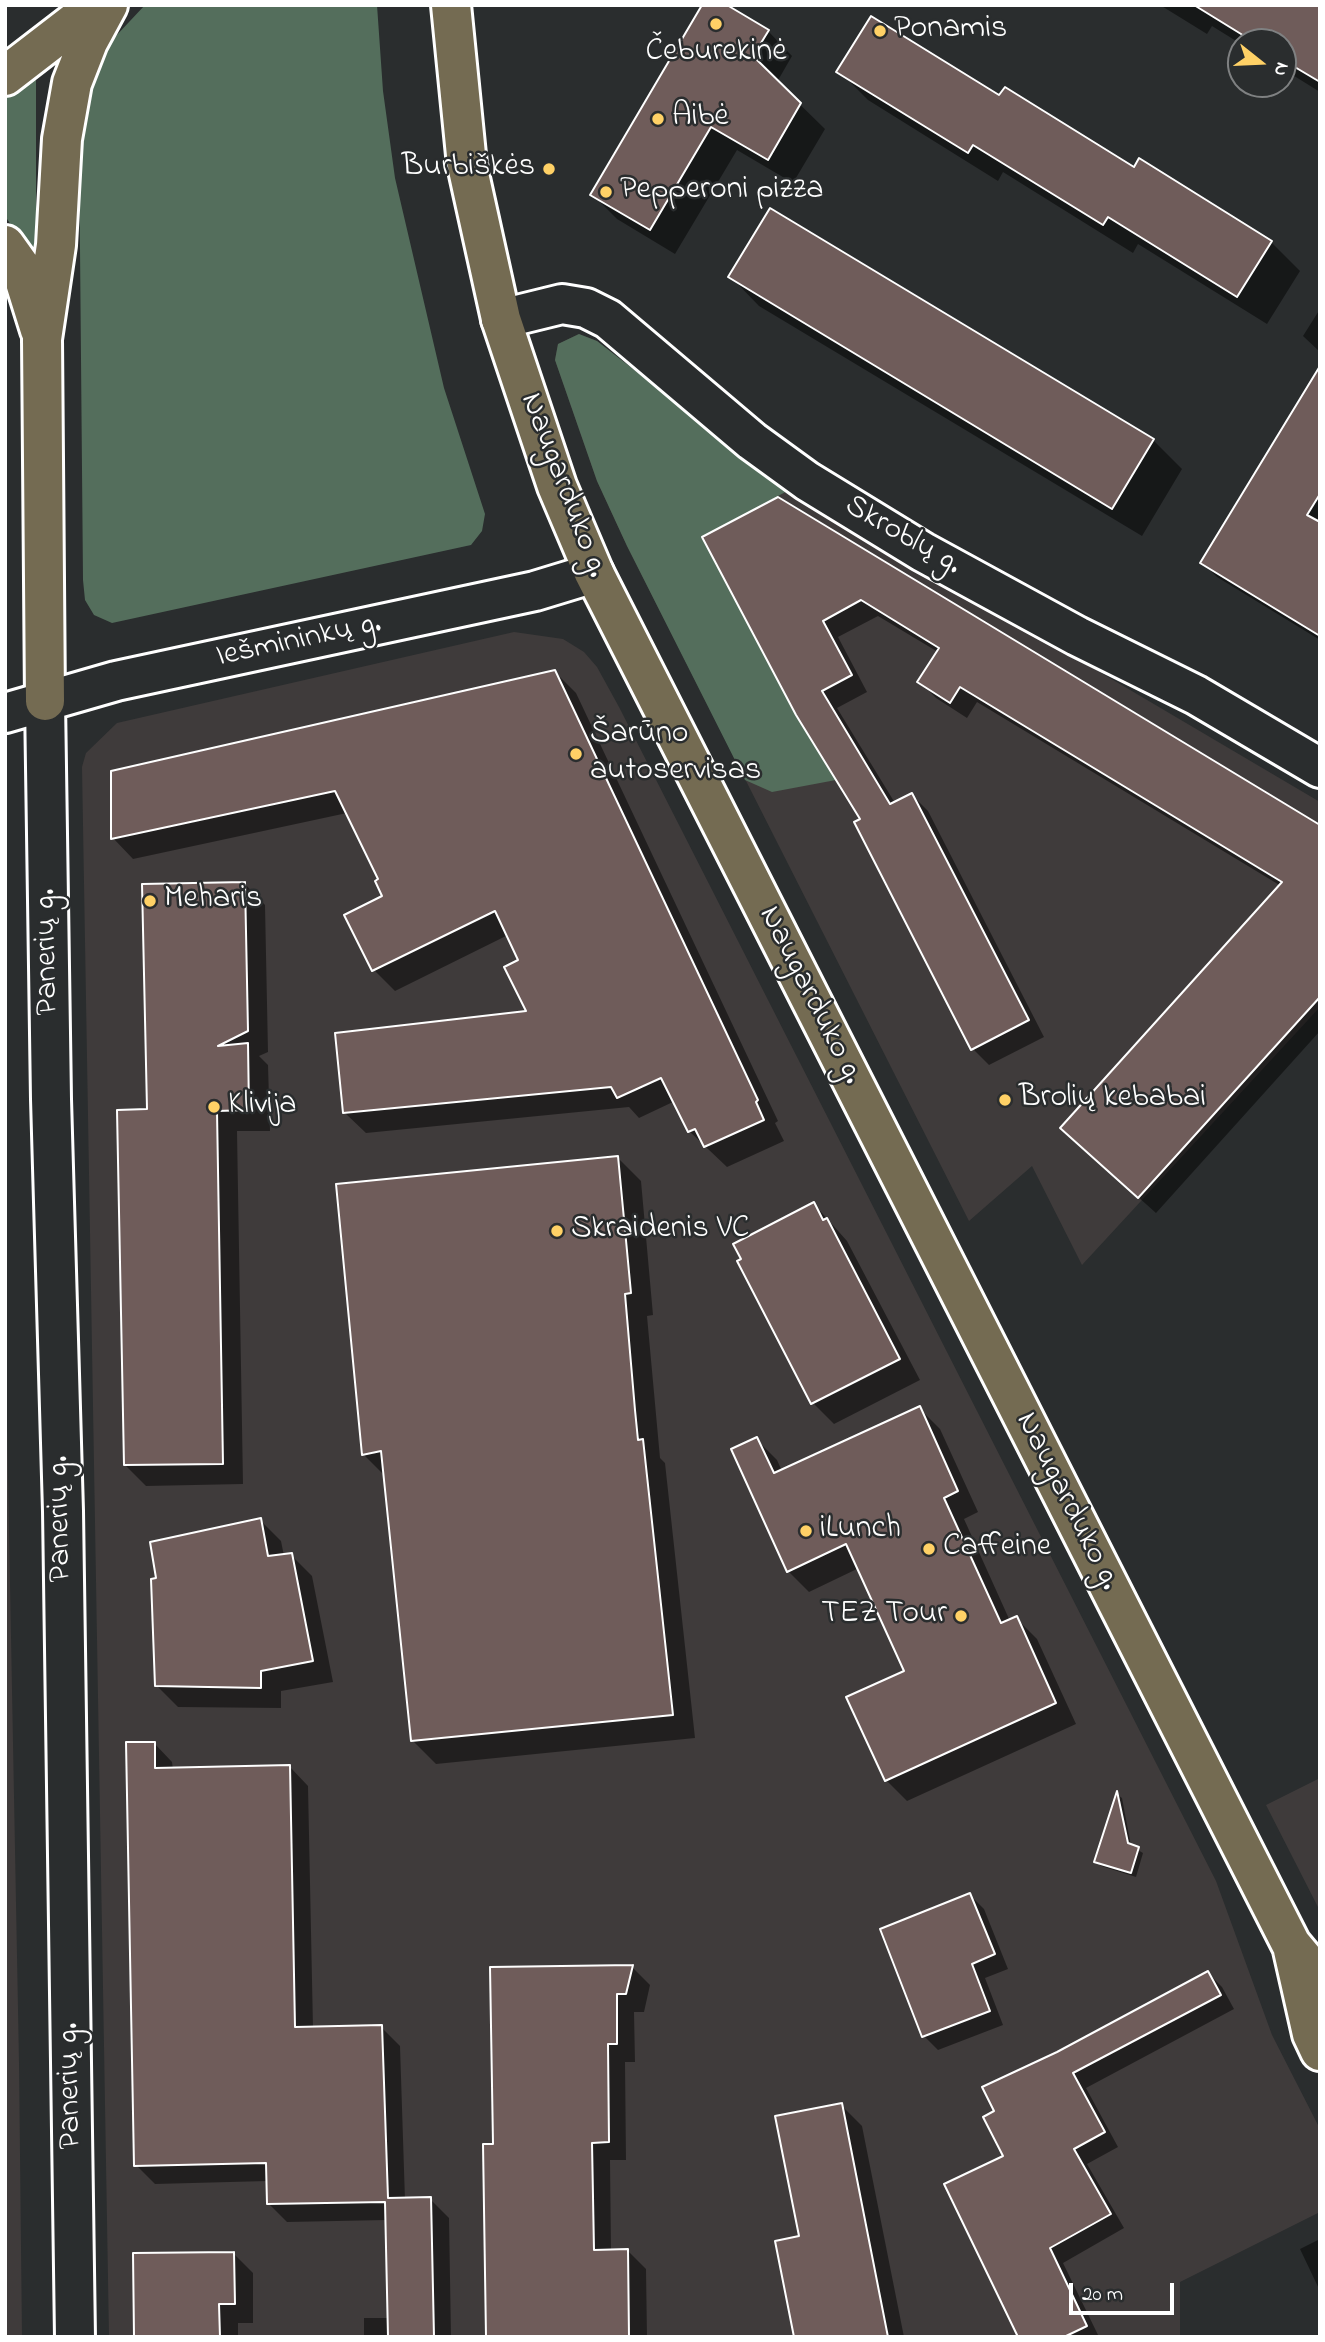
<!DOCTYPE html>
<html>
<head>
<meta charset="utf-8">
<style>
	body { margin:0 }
	#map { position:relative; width:1325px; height:2342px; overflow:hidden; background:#2a2d2e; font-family:"Indie Flower",sans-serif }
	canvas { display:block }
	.frame { position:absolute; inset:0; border:7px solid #fff; pointer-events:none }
	.north { position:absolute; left:1227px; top:28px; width:70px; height:70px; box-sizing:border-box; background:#2a2d2e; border:2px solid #7f8182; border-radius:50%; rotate:108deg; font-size:19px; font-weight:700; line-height:28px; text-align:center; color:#fff }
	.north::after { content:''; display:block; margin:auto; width:24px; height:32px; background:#ffd166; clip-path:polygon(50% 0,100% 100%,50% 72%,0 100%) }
	.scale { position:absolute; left:1069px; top:2283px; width:105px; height:32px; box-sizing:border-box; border:4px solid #fff; border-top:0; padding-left:9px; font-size:21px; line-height:24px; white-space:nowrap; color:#fff; -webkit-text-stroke:5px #2a2d2e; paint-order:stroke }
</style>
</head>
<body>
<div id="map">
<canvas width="1325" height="2342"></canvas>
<div class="frame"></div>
<div class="north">N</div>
<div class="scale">20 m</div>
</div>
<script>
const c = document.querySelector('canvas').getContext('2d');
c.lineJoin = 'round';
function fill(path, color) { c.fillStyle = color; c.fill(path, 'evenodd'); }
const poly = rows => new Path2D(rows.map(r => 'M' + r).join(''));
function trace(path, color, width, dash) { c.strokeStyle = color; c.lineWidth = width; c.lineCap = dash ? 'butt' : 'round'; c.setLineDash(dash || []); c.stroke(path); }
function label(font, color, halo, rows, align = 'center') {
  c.font = font + ' "Indie Flower",sans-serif'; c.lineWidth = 5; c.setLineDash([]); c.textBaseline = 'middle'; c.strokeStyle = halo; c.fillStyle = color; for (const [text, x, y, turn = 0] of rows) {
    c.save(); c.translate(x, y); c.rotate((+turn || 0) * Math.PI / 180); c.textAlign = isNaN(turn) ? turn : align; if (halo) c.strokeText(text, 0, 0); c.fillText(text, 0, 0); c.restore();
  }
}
const built = poly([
	[579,334,597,341,774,480,1320,802,1320,1007,1082,1265,1032,1166,969,1221,627,546,597,481,555,360,558,344],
	[514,632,563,639,584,652,597,667,619,707,1216,1881,1272,2035,1320,2129,1320,2212,1180,2282,1180,2337,109,2337,82,767,86,753,117,723],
	[5,1316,19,2062,22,2337,5,2337],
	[1320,1778,1320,1911,1266,1805]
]);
const green = poly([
	[145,5,377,5,383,91,395,178,444,388,485,514,482,531,471,545,112,623,94,615,85,600,83,580,79,138,96,65,114,38],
	[36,73,36,262,5,216,5,95],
	[579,334,597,341,789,490,703,537,836,780,772,792,745,780,627,546,597,481,555,360,558,344]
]);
const shadow = poly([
	[1160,5,1315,5,1320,8,1320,92,1283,69,1283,42,1241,44,1212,26,1207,34],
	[768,31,792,56,777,82,825,129,793,183,737,150,675,254,617,219,592,194],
	[839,71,999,97,1271,242,1300,271,1267,324,1138,244,1133,253,1003,172,998,181,868,100],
	[731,277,1153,440,1182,469,1142,536,759,306],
	[1320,309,1320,352,1303,336],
	[1320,369,1320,640,1217,577,1202,562],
	[778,499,1320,827,1320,1031,1156,1213,1079,1144,1281,886,977,702,967,718,936,698,919,681,938,652,878,616,838,637,867,692,837,708,895,803,912,795,928,811,1044,1037,989,1065,973,1049,863,820,798,714],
	[555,672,576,693,778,1121,775,1123,784,1141,727,1167,689,1131,675,1101,639,1118,629,1107,366,1133,345,1113,528,1013,520,960,508,935,395,991,374,970,384,897,380,880,347,813,133,859,113,838],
	[245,884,265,905,268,1052,259,1056,268,1065,270,1131,237,1131,243,1484,146,1486,125,1465,149,1111],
	[618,1158,641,1181,653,1315,647,1316,660,1458,665,1463,695,1738,436,1764,413,1741,386,1477,364,1455,338,1186],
	[814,1204,847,1241,920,1380,834,1424,813,1403,739,1261],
	[919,1408,940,1429,978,1512,964,1519,1010,1621,1016,1618,1037,1639,1076,1724,907,1801,886,1780,906,1672,859,1568,809,1592,788,1571,756,1439,777,1460,782,1471],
	[260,1520,281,1541,284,1556,291,1555,312,1576,333,1682,281,1691,281,1708,178,1707,157,1686],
	[154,1743,172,1762,173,1770,290,1767,308,1786,313,2028,381,2027,400,2046,405,2200,430,2199,449,2218,451,2337,364,2337,364,2318,389,2318,387,2220,287,2222,268,2203,268,2181,155,2184,136,2165],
	[1118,1795,1122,1798,1131,1846,1143,1853,1136,1877,1101,1866,1096,1861],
	[970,1895,984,1909,1008,1969,985,1978,1003,2025,938,2050,924,2036],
	[632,1967,650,1985,644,2012,634,2012,635,2062,625,2062,626,2160,610,2160,611,2251,628,2251,646,2269,647,2337,488,2337,495,2146],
	[1208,1973,1222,1987,1234,2009,1086,2088,1118,2147,1087,2164,1124,2228,1063,2263,1099,2337,1020,2337,1005,2157,997,2112,1058,2053],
	[841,2105,862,2126,904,2337,796,2337,801,2238],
	[1320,2239,1320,2291,1300,2249],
	[233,2253,253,2273,253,2323,238,2323,238,2337,136,2337]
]);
const building = poly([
	[702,5,727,5,769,30,753,56,801,103,768,160,711,127,650,230,590,195,702,5],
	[1194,5,1320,5,1320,82,1283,60,1283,42,1254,42,1194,5],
	[871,16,999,95,1005,87,1134,167,1139,158,1272,241,1237,297,1108,217,1103,225,973,145,968,153,836,72,871,16],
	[770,208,1154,439,1112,509,728,277,770,208],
	[1320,366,1320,494,1307,515,1320,522,1320,636,1200,563,1320,366],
	[778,497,1320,825,1320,997,1138,1198,1060,1128,1282,882,960,687,950,703,917,682,939,648,861,600,823,621,852,675,822,691,890,804,912,793,1029,1020,971,1050,854,822,860,819,796,715,702,537,778,497],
	[555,670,758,1100,756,1102,764,1120,704,1147,695,1129,688,1132,661,1078,617,1098,611,1087,343,1113,335,1033,526,1011,504,967,518,960,495,911,372,971,344,915,382,896,375,881,378,879,335,791,111,839,111,771,555,670],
	[245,882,248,1031,218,1046,248,1043,249,1110,217,1111,223,1464,124,1465,117,1110,147,1109,142,884,245,882],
	[618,1156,631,1293,625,1294,635,1410,638,1440,643,1439,673,1715,411,1741,381,1451,362,1455,336,1184,618,1156],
	[814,1202,823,1220,827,1218,900,1359,811,1404,737,1261,741,1259,733,1244,814,1202],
	[920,1406,958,1491,944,1498,1001,1623,1017,1616,1056,1703,885,1781,846,1697,904,1671,846,1544,787,1572,731,1449,757,1437,774,1473,920,1406],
	[261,1518,268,1556,292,1553,313,1661,261,1671,261,1688,155,1686,151,1579,156,1578,150,1542,261,1518],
	[126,1742,155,1742,155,1768,290,1765,295,2027,382,2025,388,2198,431,2197,434,2337,388,2337,385,2202,267,2204,266,2163,134,2166,126,1742],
	[1117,1791,1128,1843,1139,1847,1131,1873,1094,1862,1117,1791],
	[970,1893,995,1954,972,1964,990,2011,922,2037,880,1929,970,1893],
	[633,1965,626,1994,617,1994,617,2044,608,2044,609,2142,592,2143,594,2250,628,2249,629,2337,486,2337,483,2144,493,2144,490,1967,633,1965],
	[1208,1971,1221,1995,1073,2073,1105,2132,1074,2149,1111,2214,1050,2248,1087,2326,1064,2337,1018,2337,944,2184,1003,2156,983,2117,994,2111,982,2087,1057,2052,1208,1971],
	[842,2103,888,2337,794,2337,775,2241,799,2236,775,2116,842,2103],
	[234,2252,235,2304,219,2304,220,2337,134,2337,133,2253,234,2252]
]);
const minor = poly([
	[501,319,562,304,586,308,608,319,752,441,807,481,923,552,1077,636,1196,695,1320,768],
	[45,701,51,1099,63,1511,75,2337],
	[5,713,116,681,535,591,594,573]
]);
const major = poly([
	[451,5,467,165,501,319,557,486,594,573,1291,1944,1320,1979],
	[1293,1950,1312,2034,1320,2051]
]);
const highway = poly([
	[5,76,97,5],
	[5,245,20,266,40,330],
	[45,701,42,339,56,245,62,139,72,83,88,42,108,5]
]);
const markers = [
	[716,24,7,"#ffd166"],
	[880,31,7,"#ffd166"],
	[658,119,7,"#ffd166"],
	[549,169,7,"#ffd166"],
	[606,192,7,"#ffd166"],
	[576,754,7,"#ffd166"],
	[150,901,7,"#ffd166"],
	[1005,1100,7,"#ffd166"],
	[214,1107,7,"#ffd166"],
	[557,1231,7,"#ffd166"],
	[806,1531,7,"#ffd166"],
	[929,1549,7,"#ffd166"],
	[961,1616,7,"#ffd166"]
];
const poiNames = [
	["Ponamis",894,31],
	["Čeburekinė",716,54,"center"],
	["Aibė",672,119],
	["Burbiškės",535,169,"right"],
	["Pepperoni pizza",620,192],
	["Šarūno",590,736],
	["autoservisas",590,773],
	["Meharis",164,901],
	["Brolių kebabai",1019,1100],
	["Klivija",228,1107],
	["Skraidenis VC",571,1231],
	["iLunch",820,1531],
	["Caffeine",943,1549],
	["TEZ Tour",947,1616,"right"]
];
const streetNames = [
	["Naugarduko g.",562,486,69],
	["Skroblų g.",902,537,30],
	["Iešmininkų g.",299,642,-12],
	["Panerių g.",49,952,-91],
	["Naugarduko g.",809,996,63],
	["Naugarduko g.",1066,1502,63],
	["Panerių g.",62,1519,-91],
	["Panerių g.",72,2086,-91]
];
fill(built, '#3f3b3b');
fill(green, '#546e5c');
fill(shadow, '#0007');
fill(building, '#6f5c5a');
trace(building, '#fff', 2);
trace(minor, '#fff', 44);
trace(major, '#fff', 44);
trace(highway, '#fff', 44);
trace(minor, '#2a2d2e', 38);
trace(major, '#746b52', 38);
trace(highway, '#746b52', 38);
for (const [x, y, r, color] of markers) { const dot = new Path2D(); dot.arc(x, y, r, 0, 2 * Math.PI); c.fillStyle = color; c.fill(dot); trace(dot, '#2a2d2e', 2.5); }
label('32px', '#fff', '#2a2d2e', poiNames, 'left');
label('32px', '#fff', '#2a2d2e', streetNames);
</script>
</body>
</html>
